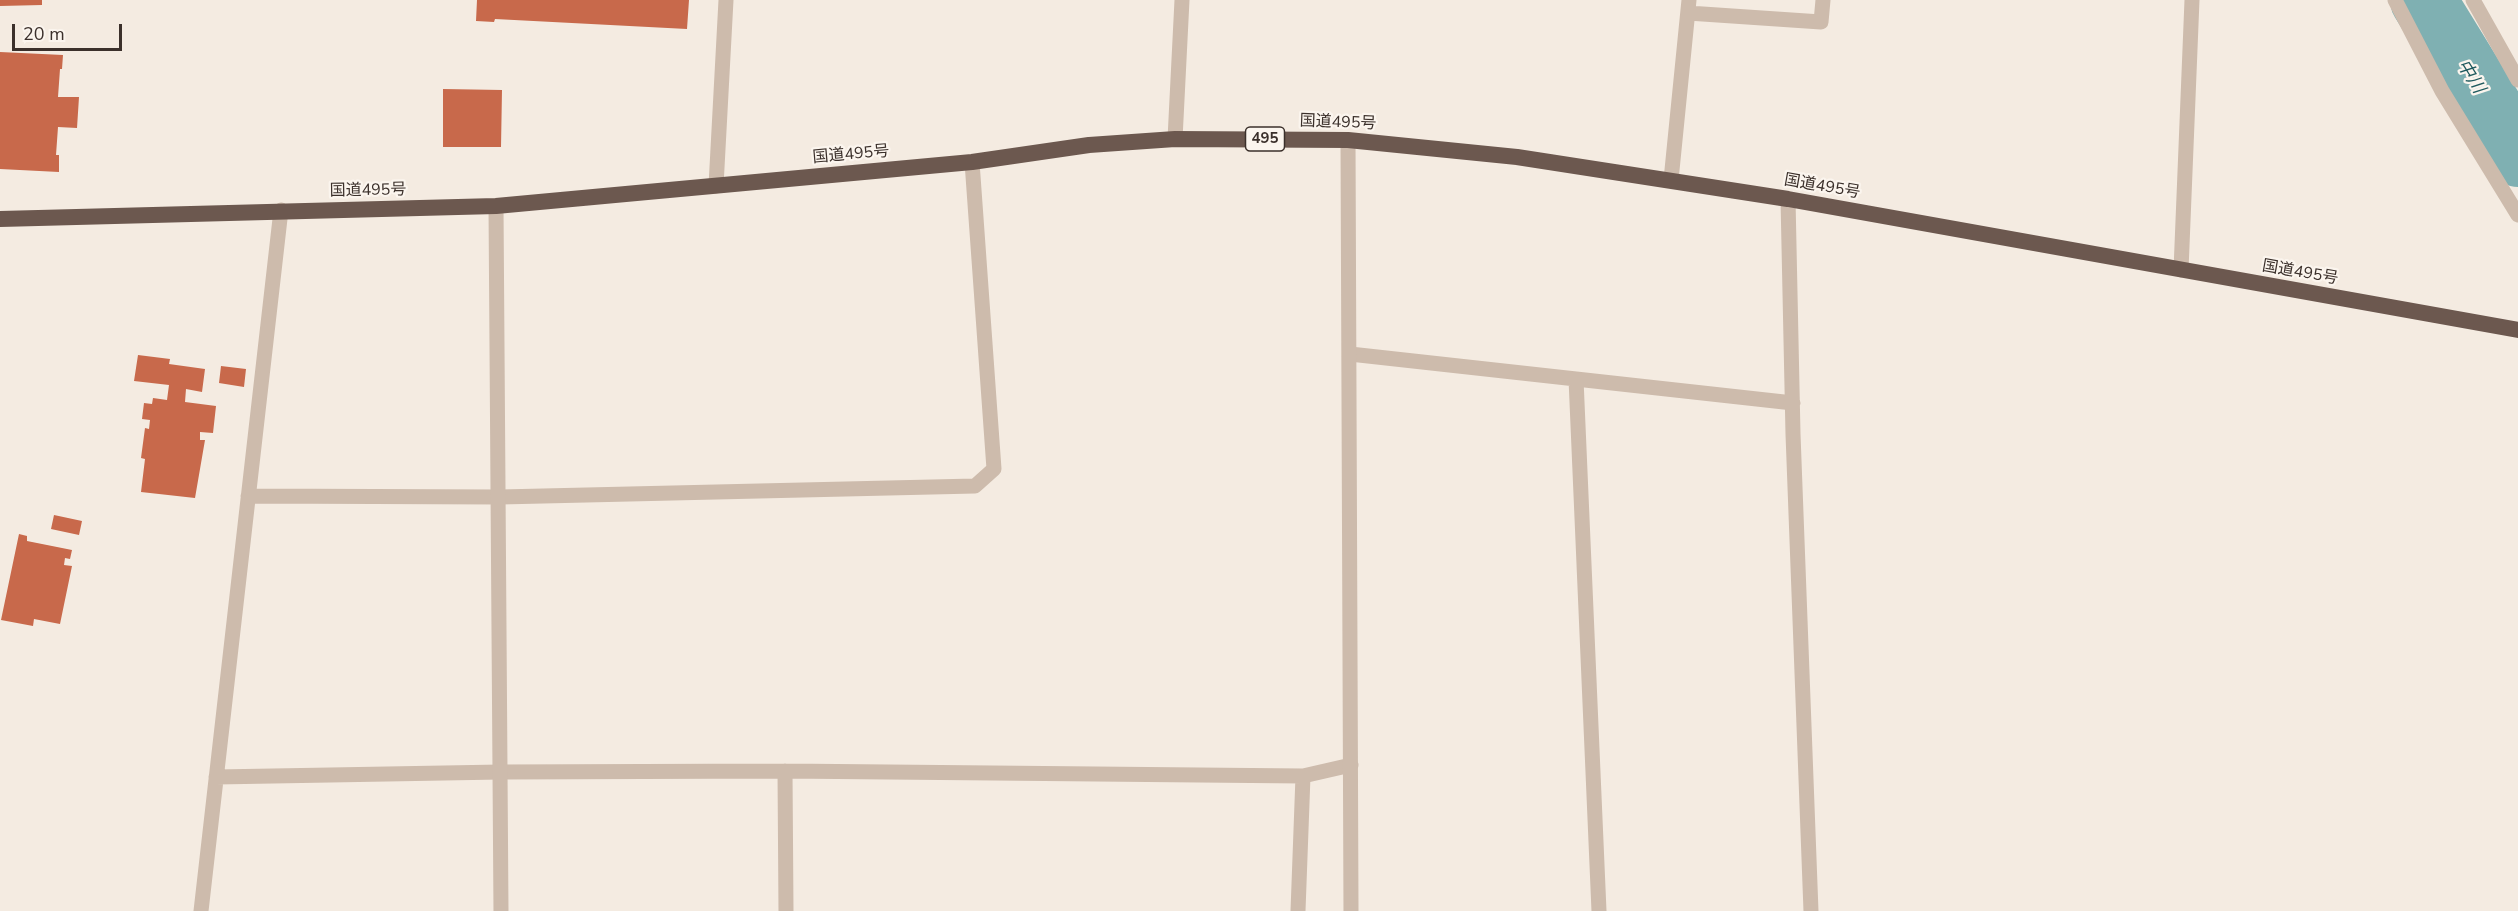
<!DOCTYPE html>
<html>
<head>
<meta charset="utf-8">
<style>
	body { margin:0 }
	#map { position:relative; width:2518px; height:911px; overflow:hidden; background:#f4ebe1; font-family:"Nunito Sans",sans-serif }
	canvas { display:block }
	.scale { position:absolute; left:12px; top:24px; width:110px; height:27px; box-sizing:border-box; border:3px solid #3b302b; border-top:0; padding-left:8px; font-size:18px; line-height:21px; white-space:nowrap; color:#3b302b; -webkit-text-stroke:4px #fbf5ee; paint-order:stroke }
</style>
</head>
<body>
<div id="map">
<canvas width="2518" height="911"></canvas>
<div class="scale">20 m</div>
</div>
<script>
const c = document.querySelector('canvas').getContext('2d');
c.lineJoin = 'round';
const poly = rows => new Path2D(rows.map(r => 'M' + r).join(''));
function trace(path, color, width, dash) { c.strokeStyle = color; c.lineWidth = width; c.lineCap = dash ? 'butt' : 'round'; c.setLineDash(dash || []); c.stroke(path); }
function fill(path, color) { c.fillStyle = color; c.fill(path, 'evenodd'); }
function label(font, color, halo, rows, align = 'center') {
  c.font = font + ' "Nunito Sans","Noto Sans JP",sans-serif'; c.lineWidth = 4.5; c.setLineDash([]); c.textBaseline = 'middle'; c.strokeStyle = halo; c.fillStyle = color; for (const [text, x, y, turn = 0] of rows) {
    c.save(); c.translate(x, y); c.rotate((+turn || 0) * Math.PI / 180); c.textAlign = isNaN(turn) ? turn : align; if (halo) c.strokeText(text, 0, 0); c.fillText(text, 0, 0); c.restore();
  }
}
const river = poly([
	[2423,0,2518,154]
]);
const building = poly([
	[0,0,42,0,42,5,0,6],
	[477,0,689,0,687,29,495,19,494,22,476,21],
	[0,52,63,55,62,69,60,69,58,97,79,97,77,128,58,127,56,155,59,155,59,172,0,169],
	[443,89,502,90,501,147,443,147],
	[138,355,170,359,169,364,205,369,202,392,186,389,185,402,216,406,213,433,200,432,200,440,205,440,195,498,141,492,145,459,141,458,145,428,149,429,150,420,142,419,144,403,152,404,153,398,167,400,169,385,134,381],
	[221,366,246,369,244,387,219,383],
	[54,515,82,521,79,535,51,529],
	[19,534,27,536,27,541,72,550,70,559,65,558,64,565,72,566,60,624,34,619,33,626,1,620]
]);
const minor = poly([
	[2395,0,2442,91,2518,215],
	[2473,0,2518,80],
	[1688,13,1821,22,1823,0],
	[1175,139,1182,0],
	[1671,180,1689,0],
	[716,186,726,0],
	[1788,199,1793,434,1811,911],
	[2181,270,2192,0],
	[1350,354,1793,403],
	[1576,379,1599,911],
	[248,496,500,497,975,486,994,469,972,162],
	[785,771,786,911],
	[216,777,501,772,785,771,1303,776,1351,765],
	[201,911,281,210],
	[1298,911,1303,776]
]);
const tertiary = poly([
	[1348,140,1351,911],
	[496,206,501,911]
]);
const trunk = poly([
	[0,219,496,206,972,162,1089,145,1175,139,1348,140,1517,157,1788,199,2518,330]
]);
const shields = [
	[1265,139,39]
];
const shieldNames = [
	["495",1265,139]
];
const streetNames = [
	["国道495号",1338,123,2],
	["国道495号",851,155,-5],
	["国道495号",1822,187,10],
	["国道495号",368,191,-1],
	["国道495号",2300,273,10]
];
const waterNames = [
	["中川",2470,77,58]
];
trace(river, '#7fb0b2', 66);
fill(building, '#c8694b');
trace(minor, '#cdbbac', 15);
trace(tertiary, '#cdbbac', 15);
trace(trunk, '#6c584f', 16);
for (const [x, y, w] of shields) { const box = new Path2D(); box.roundRect(x - w / 2, y - 12, w, 24, 4.5); c.fillStyle = '#fbf5ee'; c.fill(box); trace(box, '#3b302b', 1.5); }
label('bold 15px', '#3b302b', null, shieldNames);
label('16px', '#3b302b', '#fbf5ee', streetNames);
label('italic 18px', '#1f5a5e', '#fbf5ee', waterNames);
</script>
</body>
</html>
